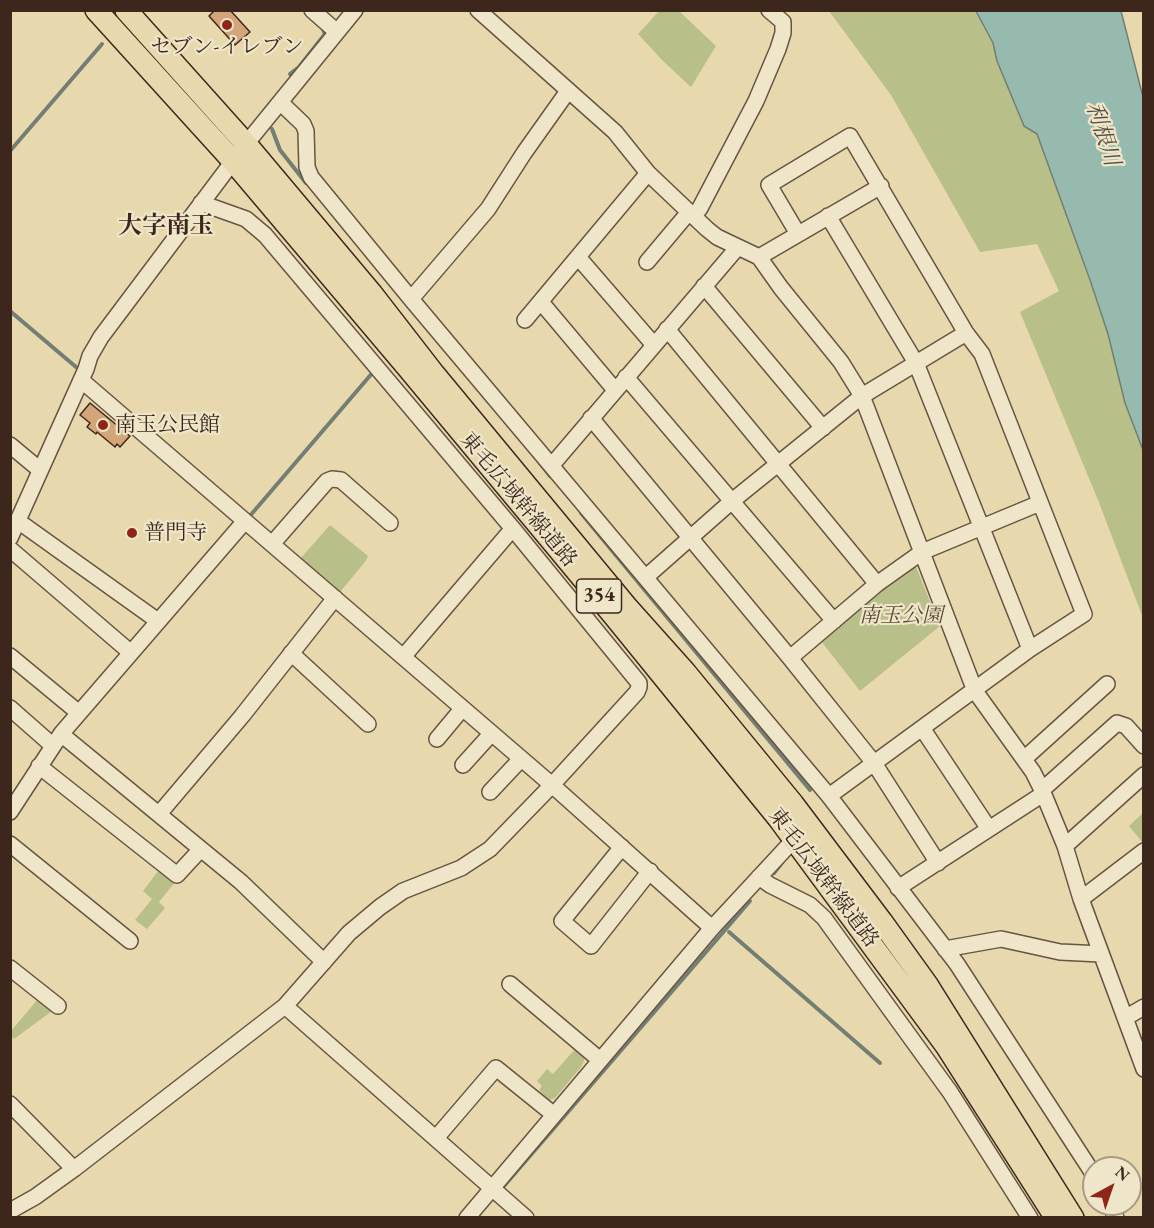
<!DOCTYPE html>
<html>
<head>
<meta charset="utf-8">
<style>
	body { margin:0 }
	#map { position:relative; width:1154px; height:1228px; overflow:hidden; background:#e7d9ad; font-family:"EB Garamond",serif }
	canvas { display:block }
	.frame { position:absolute; inset:0; border:12px solid #3d271d; pointer-events:none }
	.north { position:absolute; left:1082px; top:1156px; width:60px; height:60px; box-sizing:border-box; background:#efe6ca; border:2px solid #a89a85; border-radius:50%; rotate:40deg; font-size:16px; font-weight:700; line-height:24px; text-align:center; color:#3d271d }
	.north::after { content:''; display:block; margin:auto; width:21px; height:27px; background:#8f2418; clip-path:polygon(50% 0,100% 100%,50% 72%,0 100%) }
</style>
</head>
<body>
<div id="map">
<canvas width="1154" height="1228"></canvas>
<div class="frame"></div>
<div class="north">N</div>
</div>
<script>
const c = document.querySelector('canvas').getContext('2d');
c.lineJoin = 'round';
function fill(path, color) { c.fillStyle = color; c.fill(path, 'evenodd'); }
const poly = rows => new Path2D(rows.map(r => 'M' + r).join(''));
function trace(path, color, width, dash) { c.strokeStyle = color; c.lineWidth = width; c.lineCap = dash ? 'butt' : 'round'; c.setLineDash(dash || []); c.stroke(path); }
function label(font, color, halo, rows, align = 'center') {
  c.font = font + ' "EB Garamond","Noto Serif JP",serif'; c.lineWidth = 4.5; c.setLineDash([]); c.textBaseline = 'middle'; c.strokeStyle = halo; c.fillStyle = color; for (const [text, x, y, turn = 0] of rows) {
    c.save(); c.translate(x, y); c.rotate((+turn || 0) * Math.PI / 180); c.textAlign = isNaN(turn) ? turn : align; if (halo) c.strokeText(text, 0, 0); c.fillText(text, 0, 0); c.restore();
  }
}
const green = poly([
	[660,10,679,11,716,46,691,87,663,61,638,34],
	[829,11,976,11,993,43,997,61,1024,126,1037,134,1067,216,1108,334,1125,403,1143,450,1143,618,1098,500,1020,312,1059,291,1037,244,980,252,891,95],
	[330,525,368,556,365,562,340,592,300,559],
	[910,567,916,567,940,626,860,691,821,641],
	[1143,813,1143,843,1129,826],
	[159,870,175,882,159,902,165,908,147,929,135,920,152,899,143,891],
	[38,999,52,1011,14,1039,11,1036,11,1031],
	[576,1048,584,1054,584,1061,581,1067,555,1098,549,1100,539,1090,542,1086,537,1081,547,1069,553,1074]
]);
const water = poly([
	[976,11,1121,11,1143,97,1143,450,1125,403,1108,334,1090,280,1037,134,1024,126,997,61,993,43,976,11]
]);
const stream = poly([
	[290,74,299,67,325,34,323,29],
	[272,129,280,150,306,183],
	[10,151,102,44],
	[10,311,76,367],
	[540,463,550,476],
	[581,513,810,790],
	[249,517,374,371],
	[774,873,781,864],
	[729,932,880,1063],
	[504,1186,750,901]
]);
const building = poly([
	[215,10,230,10,250,32,235,45,209,16,215,10],
	[90,403,130,436,120,447,117,444,115,447,97,432,96,434,87,427,90,423,80,415,90,403]
]);
const minor = poly([
	[312,10,337,32],
	[478,10,615,132,648,173,707,229,717,237,759,257,781,288,841,362,862,396,975,691,1033,772,1042,790,1065,846,1081,899,1144,1069],
	[281,103,303,124,306,131,307,167,311,177,411,299,829,796,957,964,1094,1175],
	[694,216,700,208,756,101,778,49,783,33,783,22,769,10],
	[828,216,916,363,1030,649],
	[798,234,769,185,850,136,966,333,982,354,1084,614,1030,649,829,796],
	[578,257,654,345],
	[759,257,881,186],
	[647,262,689,212],
	[704,286,823,428],
	[411,299,488,209,524,153,568,91],
	[541,302,615,390],
	[525,320,648,173],
	[667,329,877,584],
	[626,377,834,621],
	[81,380,552,785,712,928],
	[591,418,790,658,874,763,938,863],
	[10,445,40,470],
	[552,465,738,247],
	[18,521,158,621],
	[10,538,86,369,90,356,101,337,246,144,355,10],
	[272,544,327,481,332,479,341,480,390,523],
	[10,549,130,652],
	[646,577,732,501,862,396,966,333],
	[291,653,368,724],
	[10,656,79,713],
	[403,657,508,534,514,530],
	[790,658,877,584,922,552,1040,503],
	[10,708,52,745],
	[922,728,989,829],
	[61,734,241,882,324,962],
	[437,739,462,709],
	[1024,759,1107,684],
	[463,765,491,734],
	[39,766,177,875,201,849],
	[1042,790,1117,723,1126,726,1144,746],
	[490,792,521,759],
	[10,812,61,734,245,521],
	[159,814,242,716,335,598],
	[10,844,130,941],
	[1065,846,1144,775],
	[622,847,562,921,591,946,650,871],
	[759,877,770,885,810,905,824,918,950,1092,1030,1218],
	[898,888,1043,794],
	[1081,899,1144,851],
	[945,949,1001,939,1060,952,1101,954],
	[10,968,58,1006],
	[510,984,600,1060],
	[285,1006,526,1218],
	[1125,1018,1144,1007],
	[10,1104,74,1169],
	[436,1138,496,1068,553,1114],
	[1110,1204,1116,1218],
	[10,1211,35,1197,74,1169,285,1006,349,933,380,907,403,891,461,868,490,849,552,785,637,692,639,687,639,683,514,530,265,235,246,219,201,203],
	[467,1218,712,928,800,833]
]);
const highway = poly([
	[96,10,233,161,408,368,615,617,779,819,947,1047,1056,1218],
	[126,10,246,144,372,294,434,374,626,606,685,672,793,804,882,922,928,986,1073,1218]
]);
const markers = [
	[227,25,6,"#8f2418"],
	[103,425,6,"#8f2418"],
	[132,533,6,"#8f2418"]
];
const shields = [
	[599,596,45]
];
const shieldNames = [
	["354",599,596]
];
const poiNames = [
	["セブン-イレブン",227,47,"center"],
	["南玉公民館",115,425],
	["普門寺",144,533]
];
const streetNames = [
	["東毛広域幹線道路",518,500,50],
	["東毛広域幹線道路",823,878,53]
];
const parkNames = [
	["南玉公園",901,616]
];
const waterNames = [
	["利根川",1102,134,72]
];
const quarterNames = [
	["大字南玉",166,226]
];
fill(green, '#b8bf88');
fill(water, '#97baae');
trace(water, '#737f74', 1.5);
trace(stream, '#737f74', 4);
fill(building, '#d5a57a');
trace(building, '#3d271d', 1.5);
trace(minor, '#685441', 18);
trace(highway, '#3d271d', 24);
trace(minor, '#efe6ca', 15);
trace(highway, '#e7d9ad', 21);
for (const [x, y, r, color] of markers) { const dot = new Path2D(); dot.arc(x, y, r, 0, 2 * Math.PI); c.fillStyle = color; c.fill(dot); trace(dot, '#efe6ca', 2); }
for (const [x, y, w] of shields) { const box = new Path2D(); box.roundRect(x - w / 2, y - 17, w, 34, 4.5); c.fillStyle = '#efe6ca'; c.fill(box); trace(box, '#3d271d', 1.5); }
label('bold 20px', '#3d271d', null, shieldNames);
label('21px', '#3d271d', '#efe6ca', poiNames, 'left');
label('21px', '#3d271d', '#efe6ca', streetNames);
label('italic 21px', '#5c4d38', '#efe6ca', parkNames);
label('italic 22px', '#544c41', '#efe6ca', waterNames);
label('bold 24px', '#3d271d', '#efe6ca', quarterNames);
</script>
</body>
</html>
